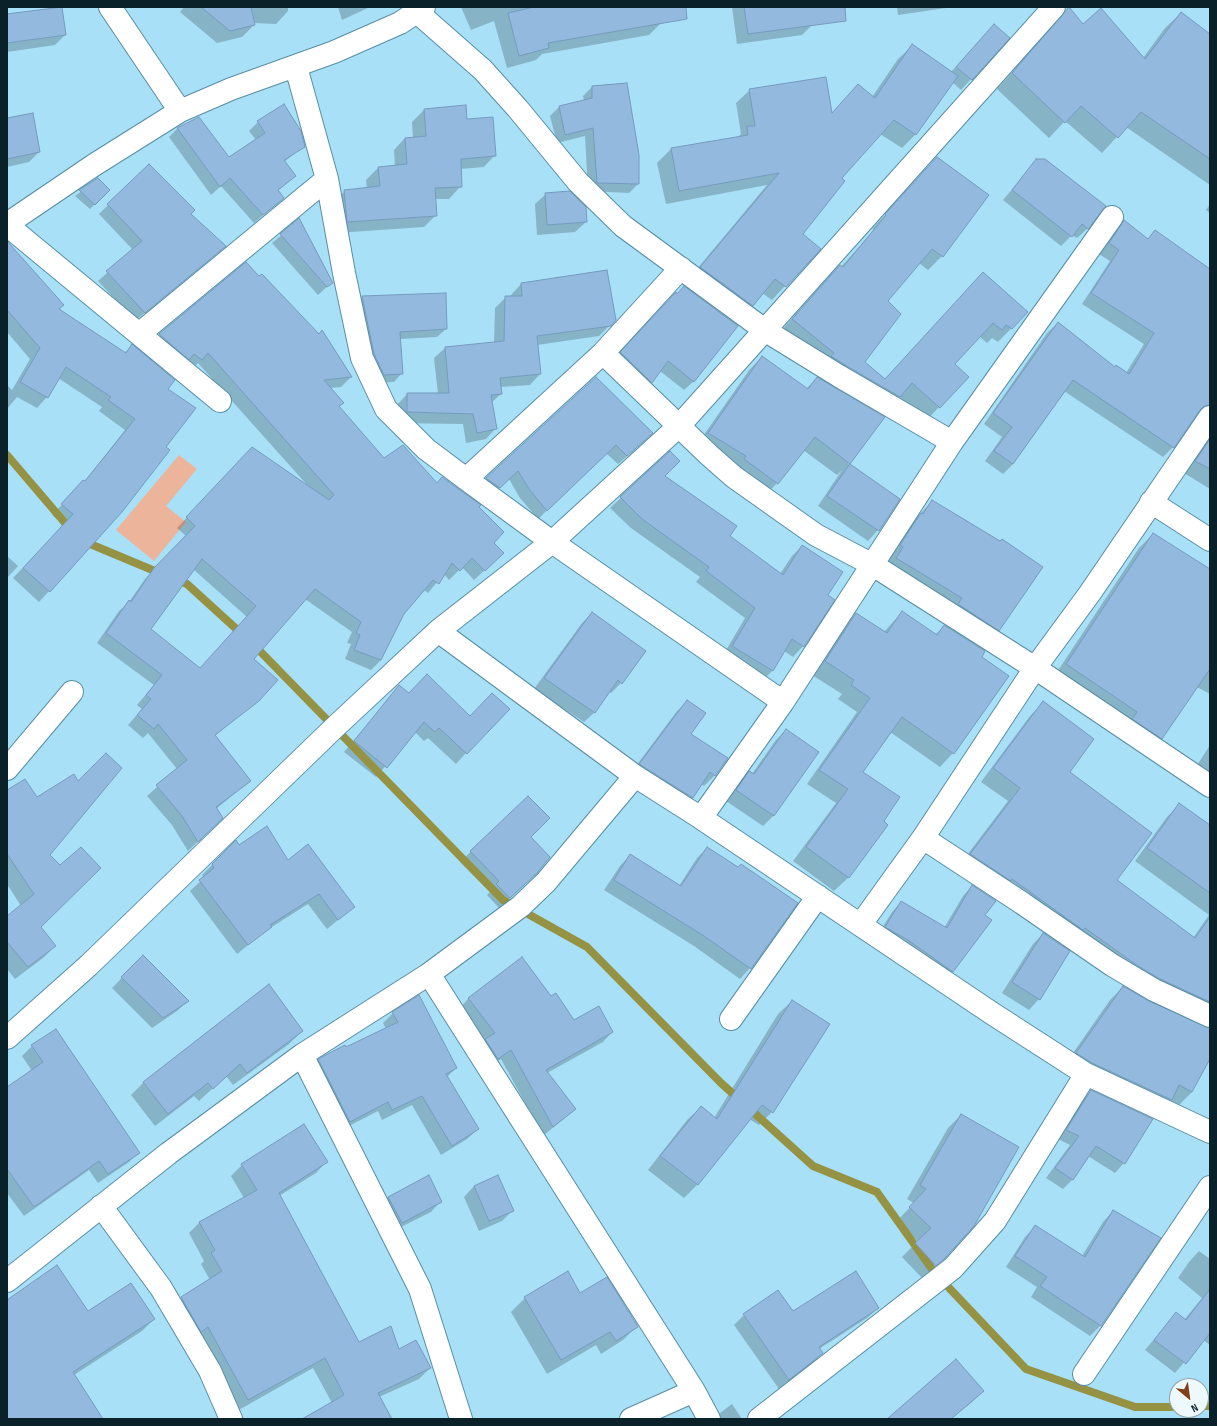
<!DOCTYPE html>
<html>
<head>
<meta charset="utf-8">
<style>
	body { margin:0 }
	#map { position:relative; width:1217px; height:1426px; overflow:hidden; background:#a8e0f8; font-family:"Sofia Sans Condensed",sans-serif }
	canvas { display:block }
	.frame { position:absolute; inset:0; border:8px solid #0b212a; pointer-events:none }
	.north { position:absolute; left:1169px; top:1378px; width:40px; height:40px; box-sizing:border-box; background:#eef9fe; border:1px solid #93a3a9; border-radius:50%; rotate:151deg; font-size:11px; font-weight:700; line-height:16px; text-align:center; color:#0b212a }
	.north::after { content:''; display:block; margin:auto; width:14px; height:18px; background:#843f18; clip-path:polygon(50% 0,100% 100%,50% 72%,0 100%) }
</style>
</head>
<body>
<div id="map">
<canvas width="1217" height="1426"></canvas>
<div class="frame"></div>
<div class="north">N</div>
</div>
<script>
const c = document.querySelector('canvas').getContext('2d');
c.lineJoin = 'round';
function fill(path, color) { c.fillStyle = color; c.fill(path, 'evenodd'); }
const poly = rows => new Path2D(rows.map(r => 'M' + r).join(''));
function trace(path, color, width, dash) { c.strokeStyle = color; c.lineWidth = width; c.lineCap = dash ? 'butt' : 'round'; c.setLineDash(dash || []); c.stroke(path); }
const green = poly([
	[179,455,197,469,166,506,186,522,154,561,116,530]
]);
const shadow = poly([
	[184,7,288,7,288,11,276,24,254,23,254,25,242,37,217,43,180,12],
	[338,7,370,7,342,20],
	[461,7,659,7,661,23,649,35,542,54,536,60,507,68,494,21,471,30],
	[732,7,810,7,812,25,802,35,737,44],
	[897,7,953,7,898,15],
	[1069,9,1083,25,1143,58,1165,28,1181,13,1210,35,1210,185,1126,127,1102,153,1065,121,1049,138,997,89],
	[7,15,65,35,55,45,7,52],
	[994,25,1008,38,961,90,952,82,915,135,902,148,880,134,841,178,801,234,819,249,772,300,762,293,739,319,687,281,767,185,666,204,657,163,671,149,737,138,741,134,736,103,750,90,831,114,858,85,872,97,898,59,912,46,951,72],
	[592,87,638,184,629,193,588,191,585,136,557,143,550,116,559,107,584,101,583,96],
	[424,110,466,120,495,155,484,167,460,169,460,187,449,199,435,199,436,215,424,227,336,233,333,203,345,191,367,189,366,180,378,168,395,166,394,150,405,138,413,138,412,122],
	[198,118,228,158,256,140,249,131,258,122,304,146,284,162,295,176,277,191,283,198,254,223,221,186,211,195,169,137,177,129],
	[7,120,39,152,29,162,7,167],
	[937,158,987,195,942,256,928,270,919,263,886,301,864,362,885,380,983,273,1027,312,998,342,992,338,987,343,979,336,953,364,939,407,926,421,899,397,886,410,779,333,826,280,840,266,841,267,874,230,872,229],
	[1037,160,1088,228,1077,238,1072,235,1061,246,1003,200],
	[149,165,190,214,225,246,135,321,98,281,133,250,99,214],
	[98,179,109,190,90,209,75,196],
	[546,194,586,222,575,232,537,235,535,204],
	[1210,204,1210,213,1206,210],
	[299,220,331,283,318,295,272,243],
	[1124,221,1147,240,1155,232,1210,271,1210,358,1173,447,1163,457,1064,391,1013,464,1003,474,985,461,1002,437,984,424,1047,333,1058,323,1115,368,1126,373,1144,344,1082,304,1110,261,1099,254,1114,232],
	[7,246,57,310,124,353,132,346,166,389,165,447,122,511,39,602,13,578,64,525,52,515,84,482,125,430,99,411,102,407,58,378,47,397,37,408,17,397,7,409,7,385,12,390,30,359,7,332],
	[246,263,318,335,322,332,351,377,341,387,330,388,342,403,338,407,384,460,437,484,477,507,493,543,503,553,474,580,462,567,449,580,444,574,428,593,424,590,403,613,381,660,371,670,345,659,351,644,347,643,352,632,305,599,253,659,258,700,215,736,250,781,216,809,222,818,188,851,172,825,147,796,177,769,148,733,143,738,128,725,142,709,137,705,154,685,97,643,119,611,129,602,145,579,186,536,177,528,242,458,308,486,198,363,192,369,150,344],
	[193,569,247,617,200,669,149,629],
	[521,284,610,325,599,336,537,345,540,374,530,385,500,387,501,394,491,403,496,428,486,439,466,443,463,424,397,423,397,405,407,394,438,394,434,358,445,348,494,343,495,308,506,297,511,297,511,295],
	[445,294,446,329,437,337,400,339,402,373,394,382,375,383,354,306,362,297],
	[666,303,694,381,684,390,660,371,642,391,612,363],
	[762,357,806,389,817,378,884,418,848,464,899,499,878,530,868,541,818,506,842,470,837,475,803,450,777,483,765,496,696,446,750,369],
	[596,378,643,442,618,464,606,453,538,519,520,498,509,479,490,496,478,487],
	[1210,438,1210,489,1184,473,1202,446],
	[670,452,663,476,729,536,780,574,792,556,802,546,827,596,803,646,793,657,784,651,772,671,762,681,722,657,745,618,696,582,700,577,631,528,610,508],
	[932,501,999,630,983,645,885,561,906,529],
	[1153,534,1210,596,1210,694,1197,687,1161,738,1147,752,1053,678,1139,548],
	[7,556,18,566,7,578],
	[902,612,935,635,944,626,980,657,953,753,940,767,890,732,862,772,882,821,887,825,848,878,834,891,793,861,836,803,807,784,857,712,838,699,842,694,812,675,842,628,856,614,884,632],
	[592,613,621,683,611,693,609,692,595,712,584,722,534,689,582,623],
	[399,686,466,753,456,764,428,738,424,741,415,732,376,777,344,752],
	[688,701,689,734,727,758,714,776,704,786,701,784,693,798,682,808,630,774,677,711],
	[1043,703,1068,772,1115,881,1193,938,1209,915,1135,861,1167,817,1180,804,1210,827,1210,1057,1192,1092,1179,1105,1170,1100,1158,1113,1064,1066,1110,1000,1123,987,1148,1002,1210,1029,1208,1022,958,867,1008,801,981,782,1030,716],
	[786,730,817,752,773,816,763,826,726,801,739,783,750,772,752,774,776,740],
	[1210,745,1210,785,1192,773],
	[7,792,48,855,40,927,55,946,43,958,15,979,7,969,7,917,21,906,7,884],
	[528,797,529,837,525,884,499,908,487,895,490,892,460,862],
	[236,841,239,846,288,861,354,907,327,929,308,904,267,930,237,954,190,891,204,878,202,875],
	[707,848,750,968,740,979,694,946,604,890,620,866,630,855,679,886,697,858],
	[972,886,984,916,952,971,943,981,877,936,892,912,901,902,944,928,963,896],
	[1043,934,1069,952,1039,999,1029,1010,1002,993,1033,944],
	[143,956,188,1001,177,1011,152,1028,112,988],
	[522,958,551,997,574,1021,612,1032,603,1042,547,1073,575,1109,543,1136,501,1059,488,1068,459,1009,468,999],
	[792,1001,772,1112,759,1125,749,1119,697,1185,684,1198,648,1170,687,1120,701,1107,714,1118,778,1014],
	[393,1013,456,1068,447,1077,478,1129,467,1139,441,1155,412,1105,382,1120,378,1111,339,1131,309,1071,319,1060,386,1029,383,1023],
	[302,1031,289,1044,233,1085,226,1076,199,1101,194,1096,155,1126,131,1095,144,1082],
	[32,1046,139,1152,129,1162,98,1183,89,1170,24,1216,7,1193,7,1088,32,1071,22,1056],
	[1091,1091,1152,1120,1124,1163,1115,1173,1088,1156,1072,1180,1063,1189,1046,1178,1070,1145,1058,1139,1081,1101],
	[961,1115,944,1258,922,1278,902,1257,918,1241,897,1221,914,1203,907,1199,948,1128],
	[304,1126,326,1162,316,1173,279,1196,358,1344,398,1350,430,1368,419,1379,379,1397,390,1419,309,1419,332,1403,313,1368,237,1411,171,1309,182,1298,210,1280,201,1264,204,1261,189,1233,200,1222,244,1198,231,1176,242,1165],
	[474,1186,512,1211,502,1221,479,1231,464,1197],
	[388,1197,441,1201,431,1212,391,1232,378,1208],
	[1113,1211,1101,1325,1090,1336,1031,1297,1037,1287,1006,1267,1025,1237,1035,1227,1082,1256,1103,1222],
	[1199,1251,1210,1259,1210,1345,1203,1340,1175,1373,1145,1350,1176,1313,1184,1320,1202,1298,1178,1278,1189,1262],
	[580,1294,637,1326,623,1340,601,1354,596,1345,547,1374,511,1312,525,1298],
	[7,1301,88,1312,154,1319,142,1331,74,1375,94,1419,7,1419],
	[878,1308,867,1318,819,1349,822,1353,812,1363,779,1389,734,1325,744,1315],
	[956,1360,982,1391,972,1402,951,1419,888,1419],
	[732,1404,742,1419,715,1419,720,1413]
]);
const stream = poly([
	[7,455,71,530],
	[83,541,162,574],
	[175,579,187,584,243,635],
	[253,644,503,900,587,947,721,1083,813,1166,877,1192,934,1272,1026,1369,1135,1407,1177,1407],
	[1201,1406,1210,1406]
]);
const building = poly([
	[62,7,66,35,7,43,7,14,62,7],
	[201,7,251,7,255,25,230,31,201,7],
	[534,7,686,7,687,19,548,43,549,48,519,56,508,13,534,7],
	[744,7,845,7,846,21,748,34,744,7],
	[1069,7,1083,24,1101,8,1145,59,1181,12,1210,34,1210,159,1141,112,1118,138,1081,106,1065,123,1012,73,1069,7],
	[994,24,1010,38,972,80,956,67,994,24],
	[912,44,958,76,916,135,894,120,842,178,845,181,803,234,821,249,786,287,775,279,753,306,700,267,779,173,679,191,671,148,748,135,747,126,755,126,749,89,826,77,832,113,858,84,875,98,912,44],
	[627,83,639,155,639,184,597,183,593,128,565,135,559,106,592,98,592,86,627,83],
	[284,104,301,131,305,147,284,160,296,176,278,190,284,198,263,215,230,178,220,187,177,128,199,117,229,157,265,133,257,121,284,104],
	[466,105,467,119,493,117,496,156,461,159,462,187,435,188,437,216,347,222,344,190,380,186,378,167,407,164,405,138,426,136,424,109,466,105],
	[33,113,40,152,7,159,7,118,33,113],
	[937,157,989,195,943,257,932,249,888,301,901,314,865,362,885,379,983,272,1028,312,1012,329,1006,325,1002,330,993,323,955,364,969,377,940,408,912,383,900,397,845,365,831,356,834,353,792,319,840,265,843,267,886,215,885,214,937,157],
	[1036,159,1045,159,1106,206,1088,229,1082,224,1072,237,1012,190,1036,159],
	[149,164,195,210,191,214,226,246,145,313,106,271,142,241,107,204,149,164],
	[98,178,110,190,95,205,79,190,98,178],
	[570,191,586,207,587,222,547,225,545,193,570,191],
	[299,218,333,283,327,287,280,234,299,218],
	[1124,220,1148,239,1155,230,1210,269,1210,405,1204,406,1200,410,1174,448,1073,380,1013,464,994,451,1012,427,993,413,1058,322,1115,367,1116,365,1129,374,1154,333,1091,293,1119,250,1109,243,1124,220],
	[7,241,64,305,59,309,126,353,132,344,175,380,168,389,196,408,166,447,170,450,122,512,50,592,23,568,73,514,61,504,83,480,85,481,135,419,108,400,111,397,66,367,48,398,20,382,40,348,7,310,7,241],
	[246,262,259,276,262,274,319,334,322,330,352,377,324,380,344,403,339,406,384,458,403,445,437,483,442,477,481,505,479,507,504,532,494,543,504,553,485,571,472,558,460,571,452,563,439,584,433,580,404,614,381,660,354,650,360,635,356,633,361,622,315,589,254,659,278,680,259,701,215,735,251,781,216,807,223,818,198,842,182,816,156,785,187,760,158,724,154,729,137,715,151,699,146,695,162,675,106,633,129,600,131,602,154,568,195,526,186,517,252,447,329,500,334,495,208,353,202,360,194,354,189,360,159,334,246,262],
	[202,559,256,606,200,668,151,629,202,559],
	[607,270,616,320,611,326,537,336,541,374,500,378,502,394,491,395,497,429,477,433,473,414,407,412,407,393,449,393,445,347,504,341,505,296,522,296,521,283,607,270],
	[684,286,738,326,694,382,668,361,652,383,620,352,676,292,677,294,684,286],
	[446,293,447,329,400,332,403,374,384,375,374,354,362,296,446,293],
	[762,356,808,389,817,377,885,417,850,464,815,437,778,484,744,459,746,456,708,433,762,356],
	[596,377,653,433,627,456,616,445,547,511,529,489,518,471,500,488,486,478,596,377],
	[1210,439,1210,469,1195,461,1210,439],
	[670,451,680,461,665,476,737,526,730,536,783,575,802,545,843,572,828,595,835,600,804,647,792,639,773,671,732,646,755,608,706,571,709,567,642,519,620,497,670,451],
	[850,464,900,499,879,531,827,496,850,464],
	[932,500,1000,541,1002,539,1043,567,999,631,958,604,962,598,896,558,903,547,900,545,921,513,923,514,932,500],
	[1153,533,1210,569,1210,669,1162,739,1132,719,1137,712,1066,664,1153,533],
	[902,611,937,635,944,625,985,651,982,657,1009,676,954,754,902,717,863,772,900,797,884,821,888,825,849,878,806,847,848,789,819,770,870,698,851,685,854,680,825,661,856,613,887,633,902,611],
	[592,612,646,651,622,684,618,680,595,713,544,678,592,612],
	[427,674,470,716,492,693,510,709,467,754,439,728,435,732,424,722,387,768,354,741,399,685,409,693,427,674],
	[687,700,706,713,691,734,728,758,715,776,710,772,693,798,639,764,687,700],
	[1043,701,1094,739,1070,772,1152,833,1117,880,1195,938,1210,917,1210,1002,1160,979,1138,966,1085,928,1083,930,1012,879,1011,881,970,854,1020,788,993,768,1043,701],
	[786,729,819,752,774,816,736,790,749,771,754,774,786,729],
	[106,753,122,768,50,855,60,865,81,847,101,868,41,927,56,946,28,967,7,942,7,916,34,894,7,854,7,790,25,779,37,797,74,774,78,781,106,753],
	[528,796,550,818,531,837,550,857,537,873,510,898,496,884,499,881,470,851,528,796],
	[1179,803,1210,825,1210,893,1147,848,1179,803],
	[267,826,288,860,308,844,355,907,338,920,319,894,270,925,272,927,248,945,199,880,214,868,212,864,236,840,239,845,267,826],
	[707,847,738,867,741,864,798,903,751,969,704,936,614,880,630,854,681,886,707,847],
	[972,885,996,901,985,915,992,920,953,972,908,940,885,927,901,901,947,928,972,885],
	[1043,933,1070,951,1040,1000,1012,982,1043,933],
	[143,955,189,1001,163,1018,121,977,143,955],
	[522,957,551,996,556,993,574,1020,599,1006,613,1032,546,1070,576,1109,553,1127,511,1050,498,1059,485,1039,495,1033,468,998,522,957],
	[269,984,303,1031,247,1073,240,1064,213,1089,208,1083,168,1114,143,1082,269,984],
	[1123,986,1149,1001,1210,1028,1210,1059,1192,1092,1179,1085,1172,1100,1092,1063,1076,1053,1123,986],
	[419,995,457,1068,446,1074,479,1129,452,1146,422,1096,392,1110,388,1102,350,1122,318,1059,345,1045,346,1047,398,1022,392,1012,419,995],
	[792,1000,830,1024,773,1113,762,1105,698,1185,660,1156,701,1106,717,1119,792,1000],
	[56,1029,140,1153,108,1174,99,1161,34,1207,7,1169,7,1087,43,1062,31,1045,56,1029],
	[1091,1090,1153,1119,1125,1164,1096,1146,1073,1180,1055,1168,1079,1136,1066,1130,1091,1090],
	[961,1114,1019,1147,974,1226,944,1259,936,1266,915,1243,931,1228,909,1207,926,1189,920,1185,961,1114],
	[304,1124,328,1162,279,1193,359,1342,391,1326,399,1349,416,1340,431,1368,378,1393,392,1419,302,1419,344,1395,325,1358,248,1400,208,1327,201,1332,181,1297,222,1271,211,1253,215,1250,199,1222,257,1190,241,1164,304,1124],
	[429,1175,442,1202,402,1223,388,1197,429,1175],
	[498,1175,514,1211,489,1221,474,1186,498,1175],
	[1113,1210,1161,1238,1101,1326,1040,1286,1047,1277,1015,1256,1035,1225,1085,1257,1113,1210],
	[57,1265,88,1311,131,1283,155,1319,73,1372,103,1419,7,1419,7,1300,57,1265],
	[568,1271,580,1293,607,1277,638,1327,616,1341,610,1332,561,1360,524,1297,568,1271],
	[856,1271,879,1308,819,1347,823,1353,789,1380,743,1314,778,1290,793,1311,856,1271],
	[1210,1289,1210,1333,1186,1364,1154,1340,1176,1312,1186,1320,1210,1289],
	[956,1359,984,1391,951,1419,887,1419,956,1359]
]);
const street = poly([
	[110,7,180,111],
	[417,12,483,70,518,109,578,182,623,226,766,331,839,376,952,442],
	[296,67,327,179,344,273,362,358,386,409,426,449,466,479,552,542,783,702],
	[7,224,94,165,180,111,231,89,334,52,400,23,424,7],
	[7,225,220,401],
	[139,334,327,179],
	[603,353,709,455,734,477,782,511,816,535,873,565,1035,668,1210,786],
	[466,479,603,353,681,268],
	[1151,502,1210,540],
	[438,631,635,776,701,818,993,1014,1086,1074,1210,1132],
	[7,769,72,692],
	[701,818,783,702,952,442,1112,217],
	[923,838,1022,903,1112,965,1154,990,1210,1016],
	[861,924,923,838,1035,668,1090,593,1210,417],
	[429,974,694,1391,709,1419],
	[731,1019,818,896],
	[7,1038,89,965,334,728,438,631,552,542,679,426,1054,7],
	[302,1055,420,1289,461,1419],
	[101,1206,161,1288,210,1371,231,1419],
	[7,1281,169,1153,302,1055,429,974,521,906,546,882,635,776],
	[1084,1374,1210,1187],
	[631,1419,694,1391],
	[759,1419,953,1268,995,1221,1086,1074]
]);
fill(green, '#ecb49a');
fill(shadow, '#0003');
trace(stream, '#959243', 8);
fill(building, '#93bade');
trace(building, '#759abd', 1);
trace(street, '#588ea4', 24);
trace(street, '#fff', 22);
</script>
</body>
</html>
